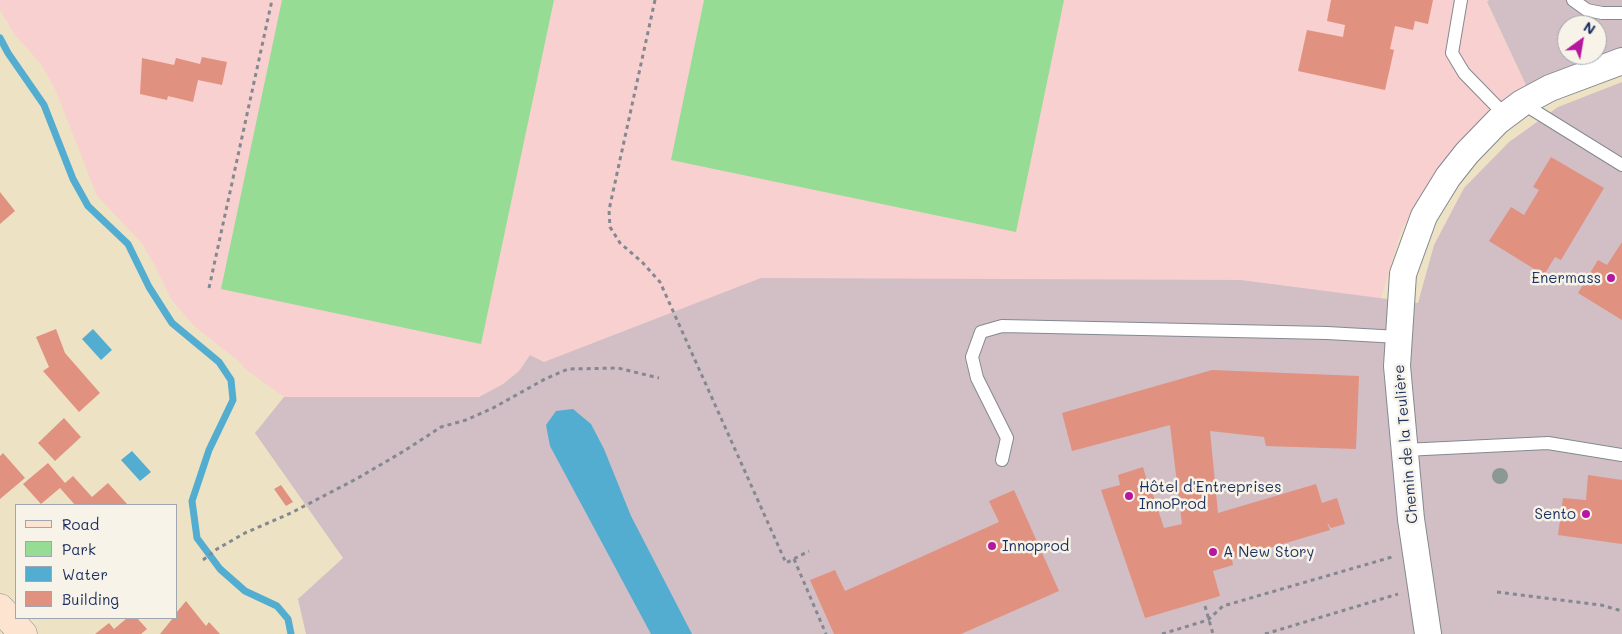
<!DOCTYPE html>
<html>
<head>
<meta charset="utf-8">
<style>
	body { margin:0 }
	#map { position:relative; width:1622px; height:634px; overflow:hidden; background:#ede3c4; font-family:Mali,sans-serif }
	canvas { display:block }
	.legend { position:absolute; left:15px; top:504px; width:162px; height:115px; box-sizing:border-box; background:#f7f3e8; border:1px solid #9fa5b1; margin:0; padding:6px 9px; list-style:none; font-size:15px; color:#1b2f5e }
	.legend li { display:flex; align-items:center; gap:10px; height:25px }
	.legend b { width:25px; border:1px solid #9fa5b1 }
	.north { position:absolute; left:1557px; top:15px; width:50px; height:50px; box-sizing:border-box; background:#f7f3e8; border:1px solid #9fa5b1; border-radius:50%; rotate:32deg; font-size:14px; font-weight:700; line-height:20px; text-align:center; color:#1b2f5e }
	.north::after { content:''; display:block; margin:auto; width:18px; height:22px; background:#b5179e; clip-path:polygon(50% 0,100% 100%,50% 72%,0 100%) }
</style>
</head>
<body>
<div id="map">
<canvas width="1622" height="634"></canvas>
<ul class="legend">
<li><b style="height:6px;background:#fde4d1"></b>Road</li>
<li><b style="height:14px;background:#96dc95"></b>Park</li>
<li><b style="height:14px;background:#53add0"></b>Water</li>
<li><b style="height:14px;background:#e09180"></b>Building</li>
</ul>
<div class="north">N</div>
</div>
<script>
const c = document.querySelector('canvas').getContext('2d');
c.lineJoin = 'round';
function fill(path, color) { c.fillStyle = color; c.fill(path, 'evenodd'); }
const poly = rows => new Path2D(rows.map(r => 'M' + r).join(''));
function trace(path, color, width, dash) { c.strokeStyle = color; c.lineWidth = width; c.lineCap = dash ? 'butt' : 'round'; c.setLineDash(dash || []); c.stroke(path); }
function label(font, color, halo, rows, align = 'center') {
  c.font = font + ' Mali,sans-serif'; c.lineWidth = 5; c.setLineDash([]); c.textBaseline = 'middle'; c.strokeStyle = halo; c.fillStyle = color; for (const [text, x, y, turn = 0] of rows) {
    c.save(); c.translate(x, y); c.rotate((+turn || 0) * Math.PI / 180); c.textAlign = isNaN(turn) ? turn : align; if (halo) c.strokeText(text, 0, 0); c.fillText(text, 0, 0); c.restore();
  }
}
const built = poly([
	[0,0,1489,0,1487,3,1527,87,1460,145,1426,187,1401,231,1381,299,1241,280,543,362,530,355,519,371,503,384,479,397,284,397,244,368,240,362,194,326,171,299,154,264,141,242,97,196,56,91,41,64,15,35,0,10]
]);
const industrial = poly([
	[1489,0,1622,0,1622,67,1527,87,1487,2],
	[1567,25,1597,25,1597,55,1567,55],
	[1622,82,1622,634,306,634,298,599,343,558,255,433,284,397,479,397,503,384,519,371,530,355,544,362,761,278,1241,280,1418,303,1434,245,1464,188,1509,142,1558,107]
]);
const green = poly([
	[282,0,554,0,481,344,221,289],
	[704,0,1064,0,1016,232,671,160]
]);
const water = poly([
	[93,329,112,350,101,360,82,339],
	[573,409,591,424,604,449,631,516,692,634,651,634,550,446,546,425,556,411],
	[132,451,151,472,140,481,121,460]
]);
const stream = poly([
	[0,38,8,53,44,105,73,179,88,206,128,244,149,287,172,323,219,362,231,380,233,400,209,450,192,501,197,538,220,569,245,591,277,606,288,619,291,634]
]);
const building = poly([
	[1331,0,1433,0,1428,24,1415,21,1413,30,1395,26,1390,49,1394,50,1385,90,1298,71,1307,30,1343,37,1345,25,1327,21],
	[202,57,227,62,222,85,198,80,193,102,168,96,167,100,140,94,142,58,174,65,176,58,200,64],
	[1551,157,1604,188,1561,260,1555,257,1544,275,1489,241,1511,207,1524,215,1539,190,1533,187],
	[0,192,15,211,0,224],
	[1622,242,1622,320,1578,293,1598,260,1607,265],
	[56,329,65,353,100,393,79,412,43,371,49,367,36,337],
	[1212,370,1359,376,1356,449,1266,446,1264,437,1210,431,1218,513,1316,484,1322,503,1337,498,1345,524,1331,528,1327,522,1330,530,1232,559,1233,565,1213,571,1220,596,1145,618,1101,490,1120,485,1118,475,1143,467,1147,481,1141,483,1141,485,1149,482,1164,528,1182,524,1170,425,1072,451,1062,413],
	[64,418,81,437,55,461,38,443],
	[3,453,25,478,0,499,0,456],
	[48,463,65,483,73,476,92,497,108,483,128,505,75,505,60,488,41,504,23,484],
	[1588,475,1622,480,1622,544,1558,535,1563,498,1586,500],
	[281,485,293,502,286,506,274,489],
	[1014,490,1059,591,961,634,834,634,810,580,835,570,845,591,999,522,989,501],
	[186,601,206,626,209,622,220,634,160,634,173,618,176,618,176,613],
	[127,618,137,618,147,629,141,634,95,634,109,623,114,629]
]);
const path = poly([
	[655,0,609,210,610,227,620,243,643,263,660,282,786,563,809,551],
	[209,288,272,0],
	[794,559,826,634],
	[203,560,217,549,245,533,291,513,358,478,404,451,441,427,466,420,493,408,545,379,568,369,618,368,659,378],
	[1497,592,1601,605,1622,611],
	[1205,606,1213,634],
	[1162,634,1208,620,1223,606,1392,557],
	[1265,634,1398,594]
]);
const lane = poly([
	[1461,0,1452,53,1464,73,1505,115],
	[1573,0,1587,10,1602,13,1622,13],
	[1522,103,1622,165],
	[1404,450,1548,443,1622,455],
	[1002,460,1007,438,977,378,972,357,981,332,1002,326,1327,333,1399,337]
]);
const street = poly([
	[1428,634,1411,519,1397,366,1403,274,1424,216,1448,177,1467,153,1498,121,1522,103,1550,88,1622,61]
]);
const secondary = poly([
	[0,608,23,634]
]);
const trees = [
	[1500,476]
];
const markers = [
	[1611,278,5,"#b5179e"],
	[1129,496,5,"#b5179e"],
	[1586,514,5,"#b5179e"],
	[992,546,5,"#b5179e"],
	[1213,552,5,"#b5179e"]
];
const poiNames = [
	["Enermass",1601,278,"right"],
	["Hôtel d'Entreprises",1139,487],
	["InnoProd",1139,504],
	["Sento",1576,514,"right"],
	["Innoprod",1002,546],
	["A New Story",1223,552]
];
const streetNames = [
	["Chemin de la Teulière",1406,444,-95]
];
fill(built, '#f7d0cf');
fill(industrial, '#d2bec5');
fill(green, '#96dc95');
fill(water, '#53add0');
trace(stream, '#53add0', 7);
fill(building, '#e09180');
trace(lane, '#848991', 14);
trace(street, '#848991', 28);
trace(secondary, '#848991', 29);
trace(path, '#848991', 3, [4, 4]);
trace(lane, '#fff', 12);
trace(street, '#fff', 26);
trace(secondary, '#fde4d1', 28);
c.fillStyle = '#8b9894';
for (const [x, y] of trees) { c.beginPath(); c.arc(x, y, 8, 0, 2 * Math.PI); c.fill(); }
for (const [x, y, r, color] of markers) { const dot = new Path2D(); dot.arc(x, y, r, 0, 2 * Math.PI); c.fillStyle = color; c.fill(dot); trace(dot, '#f7f3e8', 2); }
label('15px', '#1b2f5e', '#f7f3e8', poiNames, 'left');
label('15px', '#1b2f5e', '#f7f3e8', streetNames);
</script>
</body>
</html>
